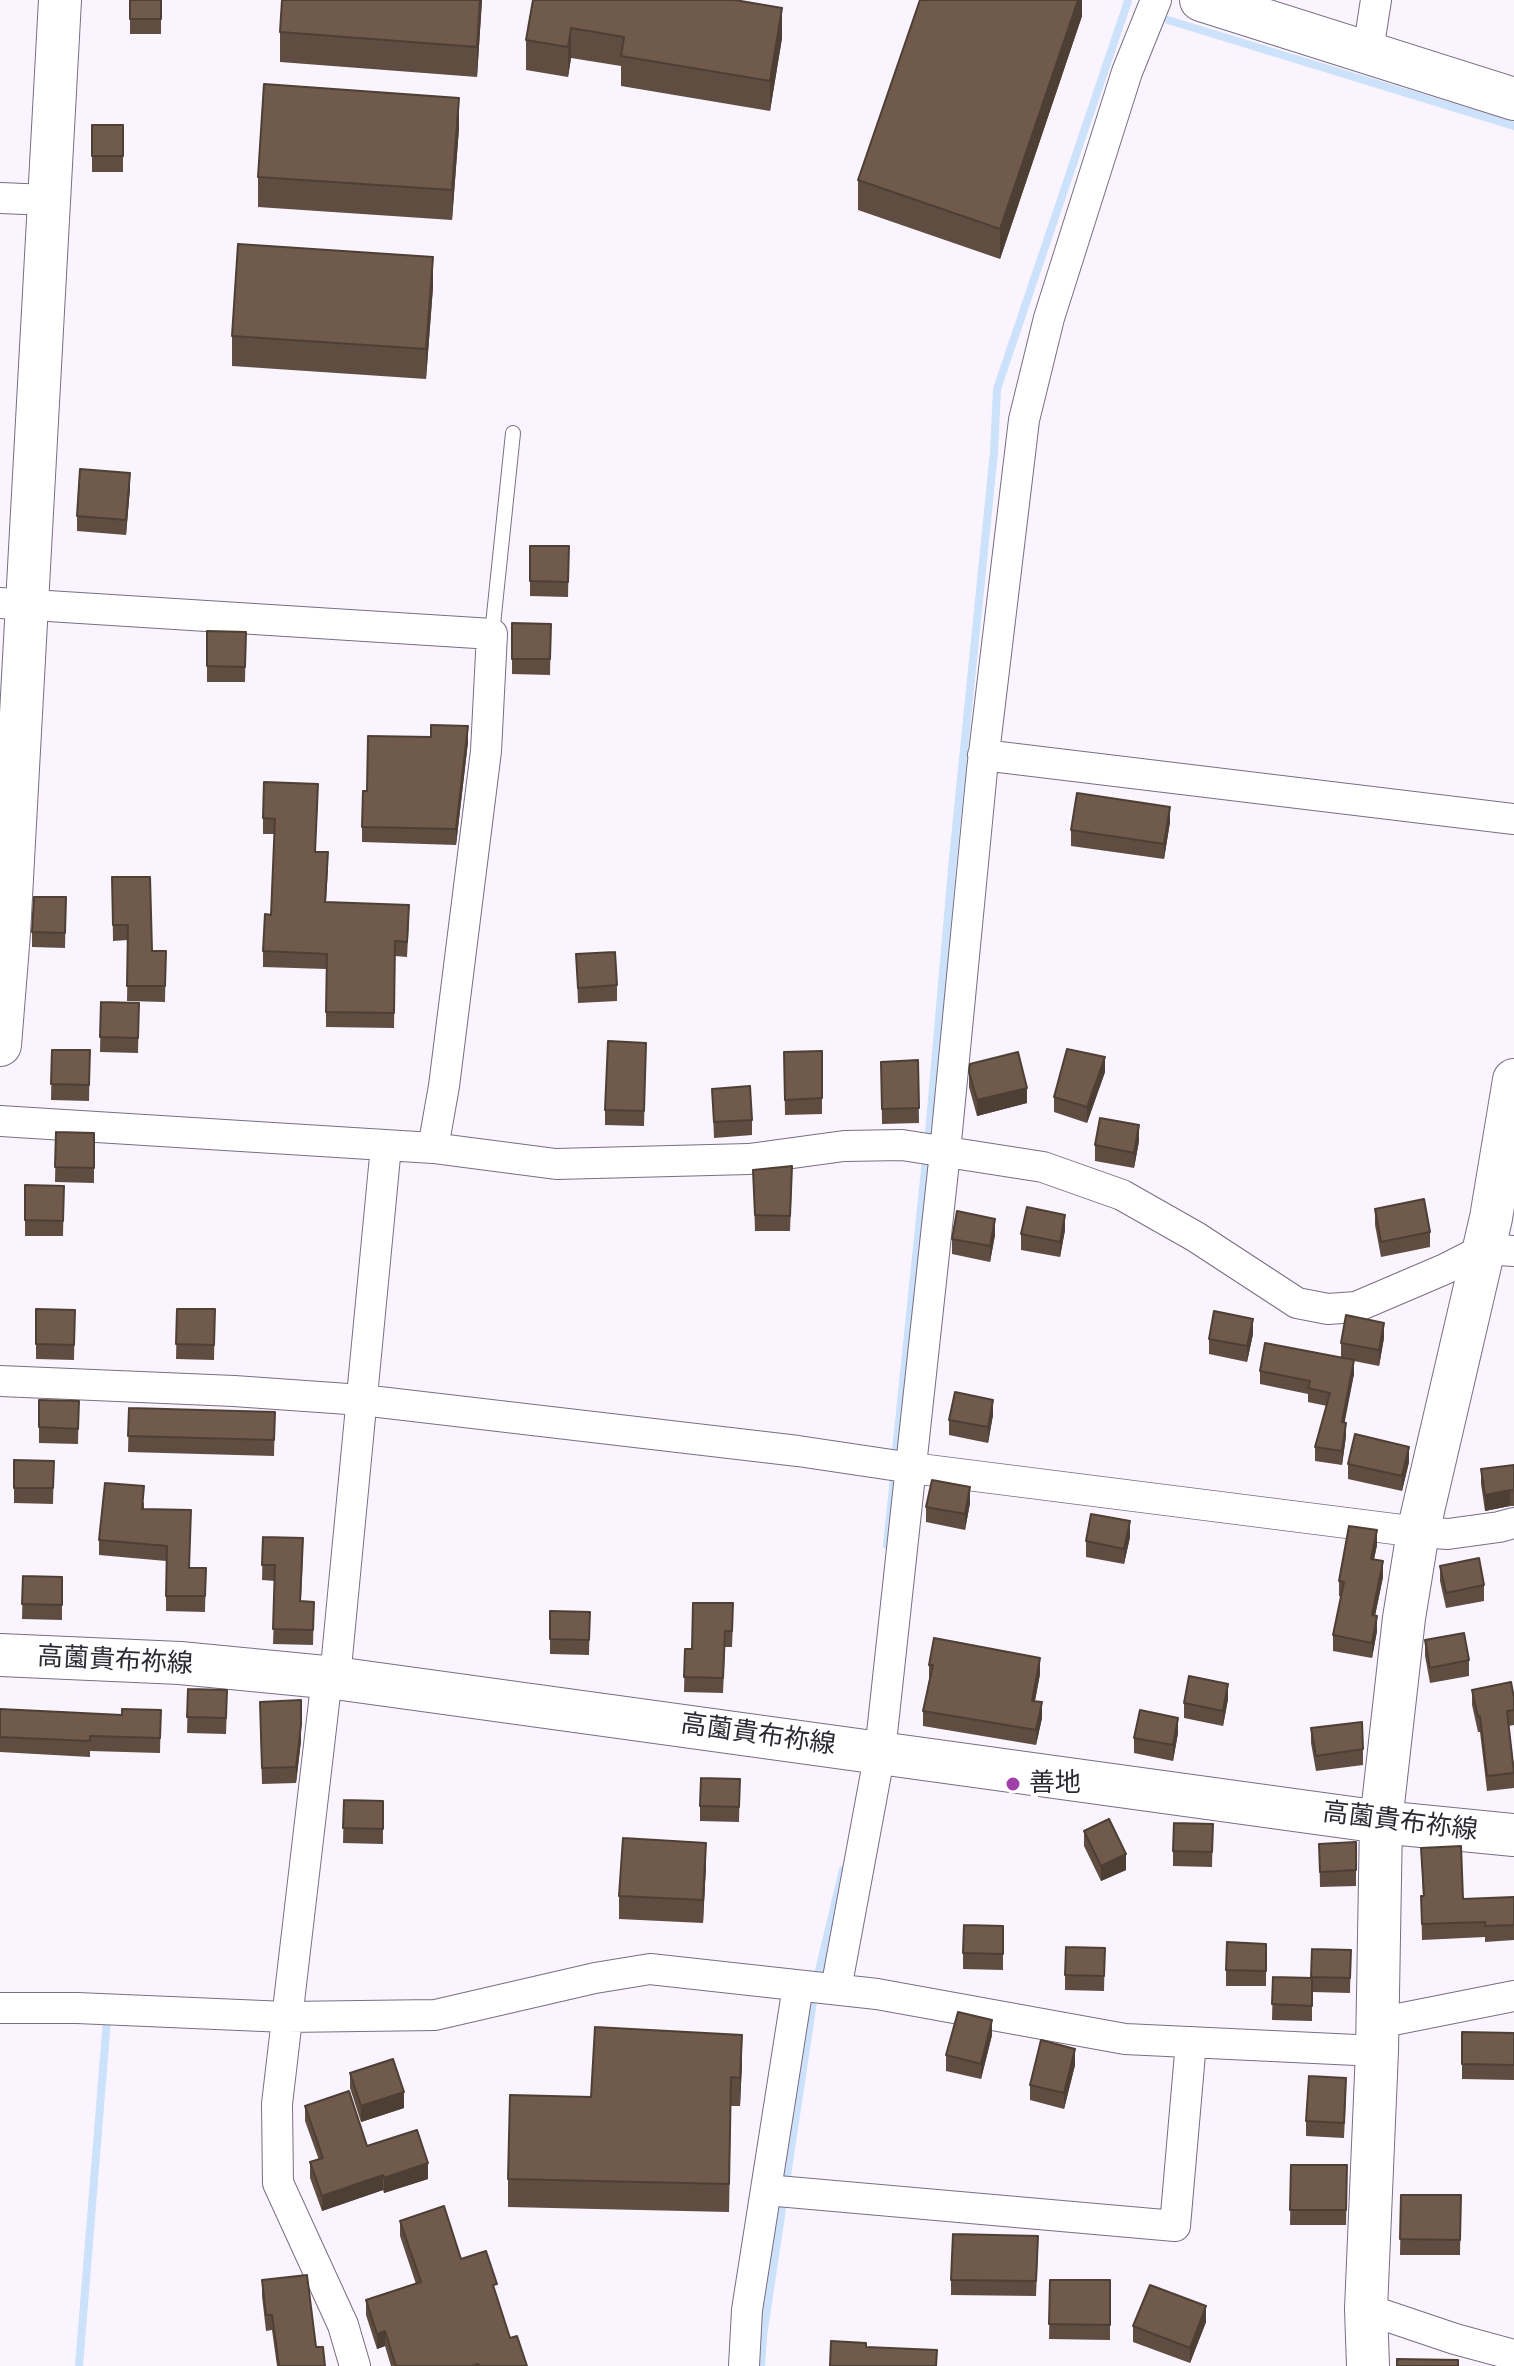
<!DOCTYPE html>
<html>
<head>
<meta charset="utf-8">
<style>
	body { margin:0 }
	canvas { display:block; background:#f9f4fe }
</style>
</head>
<body>
<canvas width="1514" height="2366"></canvas>
<script>
const c = document.querySelector('canvas').getContext('2d');
c.lineJoin = 'round';
const poly = rows => new Path2D(rows.map(r => 'M' + r).join(''));
function trace(path, color, width, dash) { c.strokeStyle = color; c.lineWidth = width; c.lineCap = dash ? 'butt' : 'round'; c.setLineDash(dash || []); c.stroke(path); }
function fill(path, color) { c.fillStyle = color; c.fill(path, 'evenodd'); }
function label(font, color, halo, rows, align = 'center') {
  c.font = font + ' "Fira Sans Condensed","Noto Sans JP",sans-serif'; c.lineWidth = 8; c.setLineDash([]); c.textBaseline = 'middle'; c.strokeStyle = halo; c.fillStyle = color; for (const [text, x, y, turn = 0] of rows) {
    c.save(); c.translate(x, y); c.rotate((+turn || 0) * Math.PI / 180); c.textAlign = isNaN(turn) ? turn : align; if (halo) c.strokeText(text, 0, 0); c.fillText(text, 0, 0); c.restore();
  }
}
const stream = poly([
	[1168,20,1514,126],
	[929,1133,953,858,994,452,997,389,1128,1],
	[896,1451,926,1160],
	[887,1545,894,1478],
	[818,1975,843,1870],
	[79,2366,107,2020,103,2020],
	[761,2366,763,2336,814,1995]
]);
const lane = poly([
	[492,634,513,433]
]);
const street = poly([
	[1368,51,1376,0],
	[0,198,48,200],
	[0,603,492,634,486,751,444,1086,433,1148],
	[983,755,1514,819],
	[0,1121,433,1148,556,1164,749,1159,844,1146,902,1145,1043,1167,1122,1195,1196,1237,1297,1303,1328,1309,1356,1307,1445,1269,1484,1249,1514,1251],
	[0,1381,234,1391,362,1400,798,1451,912,1468,1418,1532,1448,1534,1499,1527,1514,1523],
	[327,1677,277,2104,278,2183,343,2325,355,2366],
	[335,1678,386,1146],
	[836,1989,880,1752,945,1152,982,770,1024,420,1049,318,1127,72,1156,0],
	[0,2008,77,2008,286,2017,435,2015,595,1978,650,1969,877,1994,1125,2039,1377,2051],
	[1378,2023,1514,1996],
	[766,2190,1175,2226,1191,2042],
	[1366,2309,1455,2339,1514,2355],
	[744,2366,747,2310,798,1986]
]);
const secondary = poly([
	[1201,0,1514,99],
	[0,1045,9,933,60,0],
	[0,1655,180,1663,335,1678,1381,1822,1514,1835],
	[1368,2366,1366,2309,1377,2051,1381,1822,1404,1618,1418,1532,1491,1218,1514,1080]
]);
const wall = poly([
	[130,0,161,0,161,34,130,34],
	[482,0,477,77,280,62,280,32],
	[533,0,782,38,770,111,621,86,621,66,571,58,568,77,526,70,526,40],
	[1082,0,1082,16,1000,259,858,210,858,180],
	[92,125,123,125,123,172,92,172],
	[459,128,452,220,258,207,258,177],
	[433,287,426,379,232,366,232,336],
	[130,488,126,535,77,531,77,516],
	[530,546,569,546,568,597,530,596],
	[512,623,551,624,550,675,512,674],
	[207,631,246,632,245,682,207,682],
	[431,737,468,742,456,845,362,842,362,827,367,791],
	[318,799,315,852,328,868,326,902,409,921,407,957,395,956,394,1028,326,1027,326,969,263,967,263,951,271,915,275,834,263,834,263,818],
	[1170,822,1164,859,1071,846,1071,830],
	[112,877,152,951,166,951,165,1002,127,1001,128,940,113,941],
	[66,897,65,948,32,947,32,932],
	[576,954,617,985,617,1001,578,1003],
	[101,1002,139,1003,138,1053,100,1052],
	[646,1043,644,1126,605,1125,605,1110],
	[52,1050,90,1050,89,1101,51,1100],
	[822,1051,822,1114,785,1115,784,1052],
	[918,1060,919,1123,882,1124,881,1062],
	[969,1072,1027,1103,977,1116,969,1087],
	[1105,1072,1087,1123,1054,1112,1054,1097],
	[712,1089,752,1120,752,1135,714,1138],
	[56,1132,94,1133,94,1183,55,1182],
	[1139,1141,1134,1168,1095,1161,1095,1145],
	[753,1170,792,1181,790,1231,755,1231],
	[25,1185,64,1186,63,1236,25,1236],
	[1375,1209,1430,1232,1430,1247,1381,1257,1375,1225],
	[1065,1230,1060,1257,1021,1250,1021,1234],
	[995,1235,990,1262,952,1254,952,1239],
	[36,1309,75,1310,74,1360,36,1359],
	[177,1309,215,1309,214,1360,176,1359],
	[1253,1334,1247,1362,1209,1354,1209,1339],
	[1384,1338,1379,1366,1354,1361,1354,1374,1344,1422,1346,1436,1342,1465,1315,1461,1315,1447,1327,1406,1308,1402,1308,1394,1260,1384,1260,1371,1341,1358,1341,1343],
	[39,1400,79,1401,78,1444,39,1443],
	[129,1408,275,1412,274,1456,128,1452],
	[993,1415,988,1443,949,1435,949,1420],
	[54,1461,53,1504,14,1503,14,1488],
	[1409,1462,1402,1491,1348,1479,1348,1464],
	[1514,1465,1514,1506,1510,1506,1485,1511,1481,1484,1481,1469],
	[144,1502,144,1509,190,1568,206,1568,205,1612,166,1611,166,1561,99,1555,99,1540],
	[970,1503,965,1530,926,1522,926,1507],
	[263,1537,303,1554,301,1601,314,1602,313,1645,273,1644,275,1581,262,1580],
	[1130,1537,1124,1564,1086,1557,1086,1541],
	[1377,1545,1374,1559,1383,1577,1375,1616,1377,1631,1372,1658,1333,1651,1333,1635,1341,1597,1339,1596,1339,1581],
	[1440,1566,1484,1585,1484,1601,1446,1608,1440,1581],
	[23,1576,62,1577,62,1620,22,1619],
	[550,1611,590,1612,589,1655,550,1654],
	[733,1619,732,1647,725,1647,723,1693,684,1692,685,1649,692,1649],
	[1425,1640,1469,1660,1469,1676,1430,1683,1425,1656],
	[929,1665,1040,1674,1035,1701,1042,1718,1036,1745,923,1726,923,1711,929,1680],
	[188,1689,227,1706,226,1734,187,1733],
	[1472,1690,1514,1698,1514,1725,1509,1726,1514,1768,1514,1788,1487,1791,1480,1732,1478,1732,1472,1705],
	[1228,1699,1223,1726,1184,1718,1184,1703],
	[0,1709,122,1715,161,1710,160,1753,90,1751,90,1757,0,1752],
	[260,1717,301,1741,296,1783,262,1784],
	[1311,1728,1363,1749,1363,1765,1316,1771,1311,1743],
	[1178,1733,1173,1761,1134,1753,1134,1738],
	[740,1779,739,1822,700,1821,700,1806],
	[344,1800,383,1801,383,1844,343,1843],
	[1213,1824,1212,1867,1173,1866,1173,1851],
	[1084,1831,1126,1870,1101,1881,1084,1846],
	[1356,1842,1356,1886,1320,1887,1319,1844],
	[1421,1848,1463,1899,1514,1897,1514,1940,1485,1942,1485,1937,1422,1940,1421,1896,1423,1896],
	[706,1865,703,1923,619,1919,619,1896],
	[1003,1926,1003,1970,963,1969,963,1953],
	[1266,1944,1266,1986,1226,1986,1226,1970],
	[1105,1948,1104,1991,1065,1990,1065,1975],
	[1351,1950,1350,1993,1312,1992,1312,2021,1272,2020,1273,1977,1311,1978],
	[1462,2032,1514,2033,1514,2080,1462,2079],
	[992,2035,981,2079,946,2071,946,2055],
	[742,2063,740,2106,731,2106,729,2212,508,2207,508,2179,591,2097],
	[1075,2065,1064,2109,1030,2100,1030,2085],
	[350,2073,404,2108,361,2122,350,2088],
	[1346,2094,1344,2138,1306,2136,1306,2121],
	[305,2106,367,2146,428,2179,384,2193,383,2190,322,2211,310,2178,310,2162,319,2160,305,2121],
	[1291,2165,1347,2181,1346,2225,1290,2225],
	[1401,2195,1461,2195,1460,2255,1400,2255],
	[400,2221,461,2259,497,2297,510,2338,527,2366,391,2366,385,2346,377,2349,366,2315,366,2300,416,2284,400,2236],
	[1038,2251,1036,2296,951,2295,951,2280],
	[262,2280,325,2366,277,2366,272,2330,266,2331,262,2296],
	[1050,2280,1110,2280,1110,2340,1049,2339],
	[1206,2322,1190,2363,1133,2342,1133,2326]
]);
const shadedWall = poly([
	[480,0,482,0,477,77,477,47],
	[1078,0,1082,0,1082,16,1000,259,1000,229],
	[782,8,782,38,770,111,770,81],
	[571,28,571,58,568,77,568,47],
	[459,98,459,128,452,220,452,190],
	[433,257,433,287,426,379,426,349],
	[130,473,130,488,126,535,126,520],
	[468,726,468,742,456,845,456,829],
	[1170,807,1170,822,1164,859,1164,844],
	[1105,1057,1105,1072,1087,1123,1087,1107],
	[1027,1088,1027,1103,977,1116,977,1100],
	[1139,1125,1139,1141,1134,1168,1134,1153],
	[1065,1215,1065,1230,1060,1257,1060,1242],
	[995,1219,995,1235,990,1262,990,1246],
	[1253,1319,1253,1334,1247,1362,1247,1346],
	[1384,1323,1384,1338,1379,1366,1379,1350],
	[1354,1360,1354,1374,1342,1436,1342,1422],
	[993,1400,993,1415,988,1443,988,1427],
	[1346,1423,1346,1436,1342,1465,1342,1451],
	[1409,1447,1409,1462,1402,1491,1402,1476],
	[970,1487,970,1503,965,1530,965,1514],
	[1510,1490,1510,1506,1485,1511,1485,1495],
	[1130,1521,1130,1537,1124,1564,1124,1549],
	[1377,1530,1377,1545,1371,1574,1371,1559],
	[1383,1561,1383,1577,1372,1630,1372,1615],
	[1377,1616,1377,1631,1372,1658,1372,1643],
	[1040,1658,1040,1674,1032,1716,1032,1701],
	[1228,1684,1228,1699,1223,1726,1223,1711],
	[1042,1702,1042,1718,1036,1745,1036,1730],
	[1178,1718,1178,1733,1173,1761,1173,1745],
	[301,1725,301,1741,296,1783,296,1767],
	[706,1843,706,1865,703,1923,703,1900],
	[1126,1854,1126,1870,1101,1881,1101,1866],
	[992,2020,992,2035,981,2079,981,2064],
	[742,2035,742,2063,740,2106,740,2078],
	[1075,2049,1075,2065,1064,2109,1064,2093],
	[404,2092,404,2108,361,2122,361,2106],
	[428,2163,428,2179,384,2193,384,2178],
	[383,2175,383,2190,322,2211,322,2196],
	[1206,2306,1206,2322,1190,2363,1190,2348],
	[385,2331,385,2346,377,2349,377,2334]
]);
const building = poly([
	[130,0,161,0,161,19,130,19,130,0],
	[282,0,480,0,477,47,280,32,282,0],
	[533,0,735,0,782,8,770,81,621,56,624,37,571,28,568,47,526,40,533,0],
	[920,0,1078,0,1000,229,858,180,920,0],
	[264,84,459,98,452,190,258,177,264,84],
	[92,125,123,125,123,156,92,156,92,125],
	[238,244,433,257,426,349,232,336,238,244],
	[80,469,130,473,126,520,77,516,80,469],
	[530,546,569,546,568,582,530,581,530,546],
	[512,623,551,624,550,659,512,659,512,623],
	[207,631,246,632,245,667,207,666,207,631],
	[431,725,468,726,456,829,362,827,363,791,367,791,368,736,431,737,431,725],
	[264,782,318,784,315,852,328,852,325,902,409,905,407,942,395,941,394,1013,326,1012,327,954,263,951,265,914,271,915,275,819,263,818,264,782],
	[1077,793,1170,807,1164,844,1071,830,1077,793],
	[112,877,150,877,152,951,166,951,165,986,127,986,128,925,113,925,112,877],
	[34,897,66,897,65,933,32,932,34,897],
	[615,952,617,985,578,988,576,954,615,952],
	[101,1002,139,1003,138,1038,100,1037,101,1002],
	[608,1041,646,1043,644,1111,605,1110,608,1041],
	[1067,1049,1105,1057,1087,1107,1054,1097,1067,1049],
	[52,1050,90,1050,89,1085,51,1084,52,1050],
	[822,1051,822,1098,785,1100,784,1052,822,1051],
	[1018,1052,1027,1088,977,1100,969,1072,970,1064,1018,1052],
	[918,1060,919,1108,882,1109,881,1062,918,1060],
	[750,1086,752,1120,714,1122,712,1089,750,1086],
	[1100,1118,1139,1125,1134,1153,1095,1145,1100,1118],
	[56,1132,94,1133,94,1168,55,1167,56,1132],
	[792,1166,790,1216,755,1215,753,1170,792,1166],
	[25,1185,64,1186,63,1221,25,1220,25,1185],
	[1424,1199,1430,1232,1381,1242,1375,1209,1424,1199],
	[1027,1207,1065,1215,1060,1242,1021,1234,1027,1207],
	[957,1211,995,1219,990,1246,952,1239,957,1211],
	[36,1309,75,1310,74,1345,36,1344,36,1309],
	[177,1309,215,1309,214,1345,176,1344,177,1309],
	[1214,1311,1253,1319,1247,1346,1209,1339,1214,1311],
	[1346,1315,1384,1323,1379,1350,1341,1343,1346,1315],
	[1265,1343,1354,1360,1342,1422,1346,1423,1342,1451,1315,1447,1330,1393,1308,1388,1310,1381,1260,1371,1265,1343],
	[955,1392,993,1400,988,1427,949,1420,955,1392],
	[39,1400,79,1401,78,1429,39,1427,39,1400],
	[129,1408,275,1412,274,1440,128,1436,129,1408],
	[1355,1434,1409,1447,1402,1476,1348,1464,1355,1434],
	[14,1460,54,1461,53,1488,14,1488,14,1460],
	[1514,1465,1514,1490,1510,1490,1485,1495,1481,1469,1514,1465],
	[932,1480,970,1487,965,1514,926,1507,932,1480],
	[105,1483,144,1486,142,1509,191,1510,189,1568,206,1568,205,1596,166,1596,167,1546,99,1540,105,1483],
	[1091,1514,1130,1521,1124,1549,1086,1541,1091,1514],
	[1349,1526,1377,1530,1371,1559,1383,1561,1372,1615,1377,1616,1372,1643,1333,1635,1344,1582,1339,1581,1349,1526],
	[263,1537,303,1538,300,1601,314,1602,313,1630,273,1629,275,1565,262,1565,263,1537],
	[1479,1558,1484,1585,1446,1593,1440,1566,1479,1558],
	[23,1576,62,1577,62,1605,22,1604,23,1576],
	[693,1603,733,1603,732,1631,725,1631,723,1678,684,1677,685,1649,692,1649,693,1603],
	[550,1611,590,1612,589,1640,550,1639,550,1611],
	[1464,1633,1469,1660,1430,1668,1425,1640,1464,1633],
	[934,1638,1040,1658,1032,1701,1042,1702,1036,1730,923,1711,933,1665,929,1665,934,1638],
	[1189,1676,1228,1684,1223,1711,1184,1703,1189,1676],
	[1511,1682,1514,1698,1514,1710,1507,1711,1514,1773,1487,1776,1480,1716,1478,1717,1472,1690,1511,1682],
	[188,1689,227,1690,226,1718,187,1717,188,1689],
	[301,1700,301,1725,296,1767,262,1768,260,1702,301,1700],
	[0,1709,122,1715,122,1709,161,1710,160,1738,90,1736,90,1741,0,1737,0,1709],
	[1140,1710,1178,1718,1173,1745,1134,1738,1140,1710],
	[1362,1722,1363,1749,1316,1756,1311,1728,1362,1722],
	[701,1778,740,1779,739,1807,700,1806,701,1778],
	[344,1800,383,1801,383,1829,343,1828,344,1800],
	[1109,1819,1126,1854,1101,1866,1084,1831,1109,1819],
	[1174,1823,1213,1824,1212,1852,1173,1851,1174,1823],
	[623,1838,706,1843,703,1900,619,1896,623,1838],
	[1356,1842,1356,1870,1320,1872,1319,1844,1356,1842],
	[1461,1846,1463,1899,1514,1897,1514,1925,1485,1926,1485,1922,1422,1924,1421,1896,1424,1896,1421,1848,1461,1846],
	[964,1925,1003,1926,1003,1954,963,1953,964,1925],
	[1227,1942,1266,1944,1266,1971,1226,1970,1227,1942],
	[1066,1947,1105,1948,1104,1976,1065,1975,1066,1947],
	[1312,1949,1351,1950,1350,1978,1311,1977,1312,1949],
	[1273,1977,1312,1978,1312,2006,1272,2004,1273,1977],
	[958,2012,992,2020,981,2064,946,2055,958,2012],
	[595,2027,742,2035,740,2078,731,2077,729,2184,508,2179,510,2095,591,2097,595,2027],
	[1462,2032,1514,2033,1514,2065,1462,2064,1462,2032],
	[1041,2040,1075,2049,1064,2093,1030,2085,1041,2040],
	[393,2059,404,2092,361,2106,350,2073,393,2059],
	[1309,2076,1346,2078,1344,2123,1306,2121,1309,2076],
	[349,2091,367,2146,417,2130,428,2163,384,2178,383,2175,322,2196,310,2162,323,2158,305,2106,349,2091],
	[1291,2165,1347,2165,1346,2210,1290,2210,1291,2165],
	[1401,2195,1461,2195,1460,2240,1400,2239,1401,2195],
	[444,2206,461,2259,486,2251,497,2284,493,2285,510,2338,517,2336,527,2366,479,2366,478,2364,472,2366,396,2366,385,2331,377,2334,366,2300,421,2282,400,2221,444,2206],
	[953,2234,1038,2236,1036,2281,951,2280,953,2234],
	[307,2275,316,2347,323,2347,325,2366,279,2366,272,2315,266,2315,262,2280,307,2275],
	[1050,2280,1110,2280,1110,2325,1049,2324,1050,2280],
	[1150,2285,1206,2306,1190,2348,1133,2326,1150,2285],
	[831,2341,866,2343,866,2347,937,2350,936,2366,830,2366,831,2341],
	[1397,2359,1458,2360,1458,2366,1397,2366,1397,2359]
]);
const markers = [
	[1013,1784,8,"#a140a8"]
];
const streetNames = [
	["高薗貴布祢線",115,1661,3],
	["高薗貴布祢線",758,1735,8],
	["高薗貴布祢線",1400,1822,7]
];
const poiNames = [
	["善地",1029,1784]
];
trace(stream, '#cce1fa', 8);
trace(lane, '#796e83', 16);
trace(street, '#796e83', 32);
trace(secondary, '#796e83', 44);
trace(lane, '#fff', 14);
trace(street, '#fff', 30);
trace(secondary, '#fff', 42);
fill(wall, '#604d41');
fill(shadedWall, '#4e3f35');
fill(building, '#705a4c');
trace(building, '#4e3f35', 2);
for (const [x, y, r, color] of markers) { const dot = new Path2D(); dot.arc(x, y, r, 0, 2 * Math.PI); c.fillStyle = color; c.fill(dot); trace(dot, '#fff', 3); }
label('26px', '#2d2932', '#fff', streetNames);
label('26px', '#2d2932', '#fff', poiNames, 'left');
</script>
</body>
</html>
